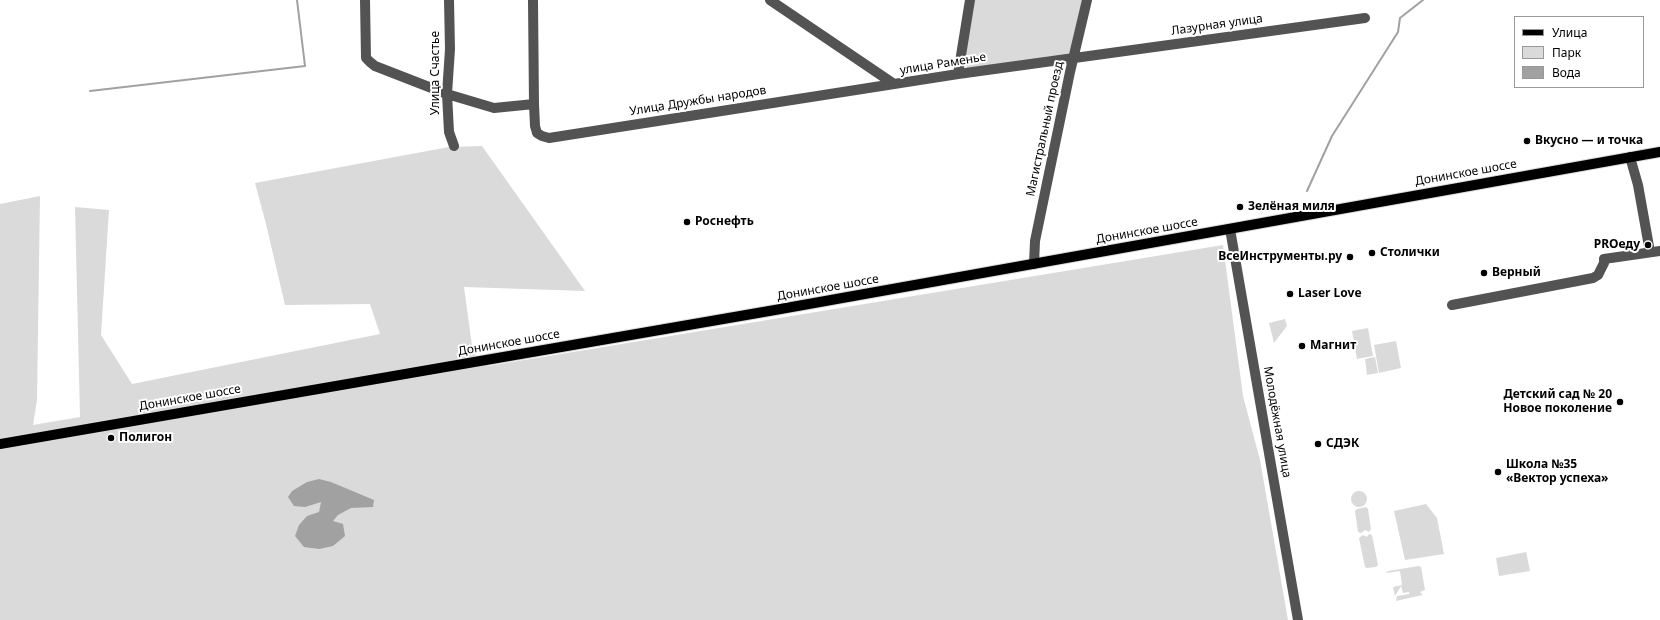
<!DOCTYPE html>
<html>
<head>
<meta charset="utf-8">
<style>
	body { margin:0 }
	#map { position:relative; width:1660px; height:620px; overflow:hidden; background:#fff; font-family:"Noto Sans",sans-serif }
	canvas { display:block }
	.legend { position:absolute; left:1514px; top:16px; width:130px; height:72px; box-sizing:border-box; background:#fff; border:1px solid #999; margin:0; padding:5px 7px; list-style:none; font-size:12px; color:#000 }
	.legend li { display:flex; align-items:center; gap:8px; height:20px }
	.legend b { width:20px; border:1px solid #999 }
</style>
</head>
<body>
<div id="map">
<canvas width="1660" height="620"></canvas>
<ul class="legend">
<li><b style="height:5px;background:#000"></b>Улица</li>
<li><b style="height:11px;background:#dadada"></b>Парк</li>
<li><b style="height:11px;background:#a1a1a1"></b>Вода</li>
</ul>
</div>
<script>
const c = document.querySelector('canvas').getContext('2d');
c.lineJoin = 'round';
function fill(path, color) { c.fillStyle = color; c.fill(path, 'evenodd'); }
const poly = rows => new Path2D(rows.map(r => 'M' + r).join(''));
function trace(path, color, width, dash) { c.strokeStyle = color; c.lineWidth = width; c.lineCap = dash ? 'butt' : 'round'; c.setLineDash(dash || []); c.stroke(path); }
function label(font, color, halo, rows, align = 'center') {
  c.font = font + ' "Noto Sans",sans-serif'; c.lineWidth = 4; c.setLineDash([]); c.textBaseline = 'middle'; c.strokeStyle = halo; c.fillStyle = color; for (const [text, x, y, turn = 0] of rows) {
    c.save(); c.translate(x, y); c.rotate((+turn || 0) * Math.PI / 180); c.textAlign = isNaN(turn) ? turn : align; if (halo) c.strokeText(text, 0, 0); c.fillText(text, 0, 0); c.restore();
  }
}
const green = poly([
	[974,0,1084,0,1069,56,968,68,962,63],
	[482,146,585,291,464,287,473,353,488,366,1223,245,1243,396,1260,460,1288,620,0,620,0,204,40,196,37,400,33,425,80,417,75,207,109,210,101,335,132,384,380,334,370,304,285,305,266,224,255,183,449,147],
	[1285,319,1287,326,1274,343,1269,323],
	[1368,328,1373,356,1357,359,1352,331],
	[1396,341,1401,368,1379,373,1374,345],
	[1375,357,1378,373,1367,375,1365,359],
	'1351 499a8 8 0 1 1 16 0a8 8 0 1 1-16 0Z',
	[1426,504,1437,518,1444,554,1405,560,1394,511],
	[1366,507,1368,509,1371,529,1369,532,1365,530,1361,533,1358,532,1355,511,1357,509],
	[1369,534,1372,535,1378,565,1376,567,1367,568,1365,567,1359,538,1363,535,1367,537],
	[1526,552,1530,571,1499,576,1496,558],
	[1419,566,1421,567,1425,590,1420,592,1423,595,1396,601,1397,596,1409,594,1409,592,1403,593,1401,586,1395,596,1393,587,1402,585,1400,571,1386,573,1388,571]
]);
const water = poly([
	[319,479,331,482,374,500,373,507,351,508,338,515,333,521,343,524,345,536,333,546,319,549,304,547,295,536,299,525,307,516,319,512,321,502,305,507,294,506,288,497,292,491,307,482]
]);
const stream = poly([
	[90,91,305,66,297,0],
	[1307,191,1332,136,1398,32,1400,18,1423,0]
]);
const minor = poly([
	[365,0,366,58,370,62,375,66,447,94,494,108,534,104,535,126,537,133,542,136,549,138,894,84],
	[449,0,450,49,447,94,449,132,454,146],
	[533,0,534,104],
	[770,0,894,84,958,74,1365,18],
	[958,74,970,0],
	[1630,157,1638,185,1650,252],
	[1230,229,1298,620],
	[1034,264,1035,241,1070,72,1087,0],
	[1452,305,1593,278,1598,275,1604,263,1604,259,1660,251]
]);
const major = poly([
	[0,444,775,310,1660,152]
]);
const markers = [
	[1527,141,4,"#000"],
	[1240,207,4,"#000"],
	[687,222,4,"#000"],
	[1648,245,4,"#000"],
	[1372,253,4,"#000"],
	[1350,257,4,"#000"],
	[1484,273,4,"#000"],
	[1290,294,4,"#000"],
	[1302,346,4,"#000"],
	[1620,402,4,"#000"],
	[111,438,4,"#000"],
	[1318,444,4,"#000"],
	[1498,472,4,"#000"]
];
const streetNames = [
	["Лазурная улица",1217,25,-8],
	["улица Раменье",943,64,-9],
	["Улица Счастье",436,73,-90],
	["Улица Дружбы народов",698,101,-9],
	["Магистральный проезд",1045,129,-78],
	["Донинское шоссе",1466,173,-10],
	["Донинское шоссе",1147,231,-10],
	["Донинское шоссе",828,288,-10],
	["Донинское шоссе",509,343,-10],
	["Донинское шоссе",190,398,-10],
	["Молодёжная улица",1277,422,80]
];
const poiNames = [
	["Вкусно — и точка",1535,141],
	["Зелёная миля",1248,207],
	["Роснефть",695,222],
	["PROеду",1640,245,"right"],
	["Столички",1380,253],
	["ВсеИнструменты.ру",1342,257,"right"],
	["Верный",1492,273],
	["Laser Love",1298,294],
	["Магнит",1310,346],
	["Детский сад № 20",1612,395,"right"],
	["Новое поколение",1612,409,"right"],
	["Полигон",119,438],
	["СДЭК",1326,444],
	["Школа №35",1506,465],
	["«Вектор успеха»",1506,479]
];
fill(green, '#dadada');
fill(water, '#a1a1a1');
trace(stream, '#a1a1a1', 2);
trace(major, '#dbdbdb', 12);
trace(minor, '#535353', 10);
trace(major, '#000', 10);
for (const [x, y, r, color] of markers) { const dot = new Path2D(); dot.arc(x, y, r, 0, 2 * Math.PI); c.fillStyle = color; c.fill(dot); trace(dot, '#fff', 1.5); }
label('12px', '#000', '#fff', streetNames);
label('bold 12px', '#000', '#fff', poiNames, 'left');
</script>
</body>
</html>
